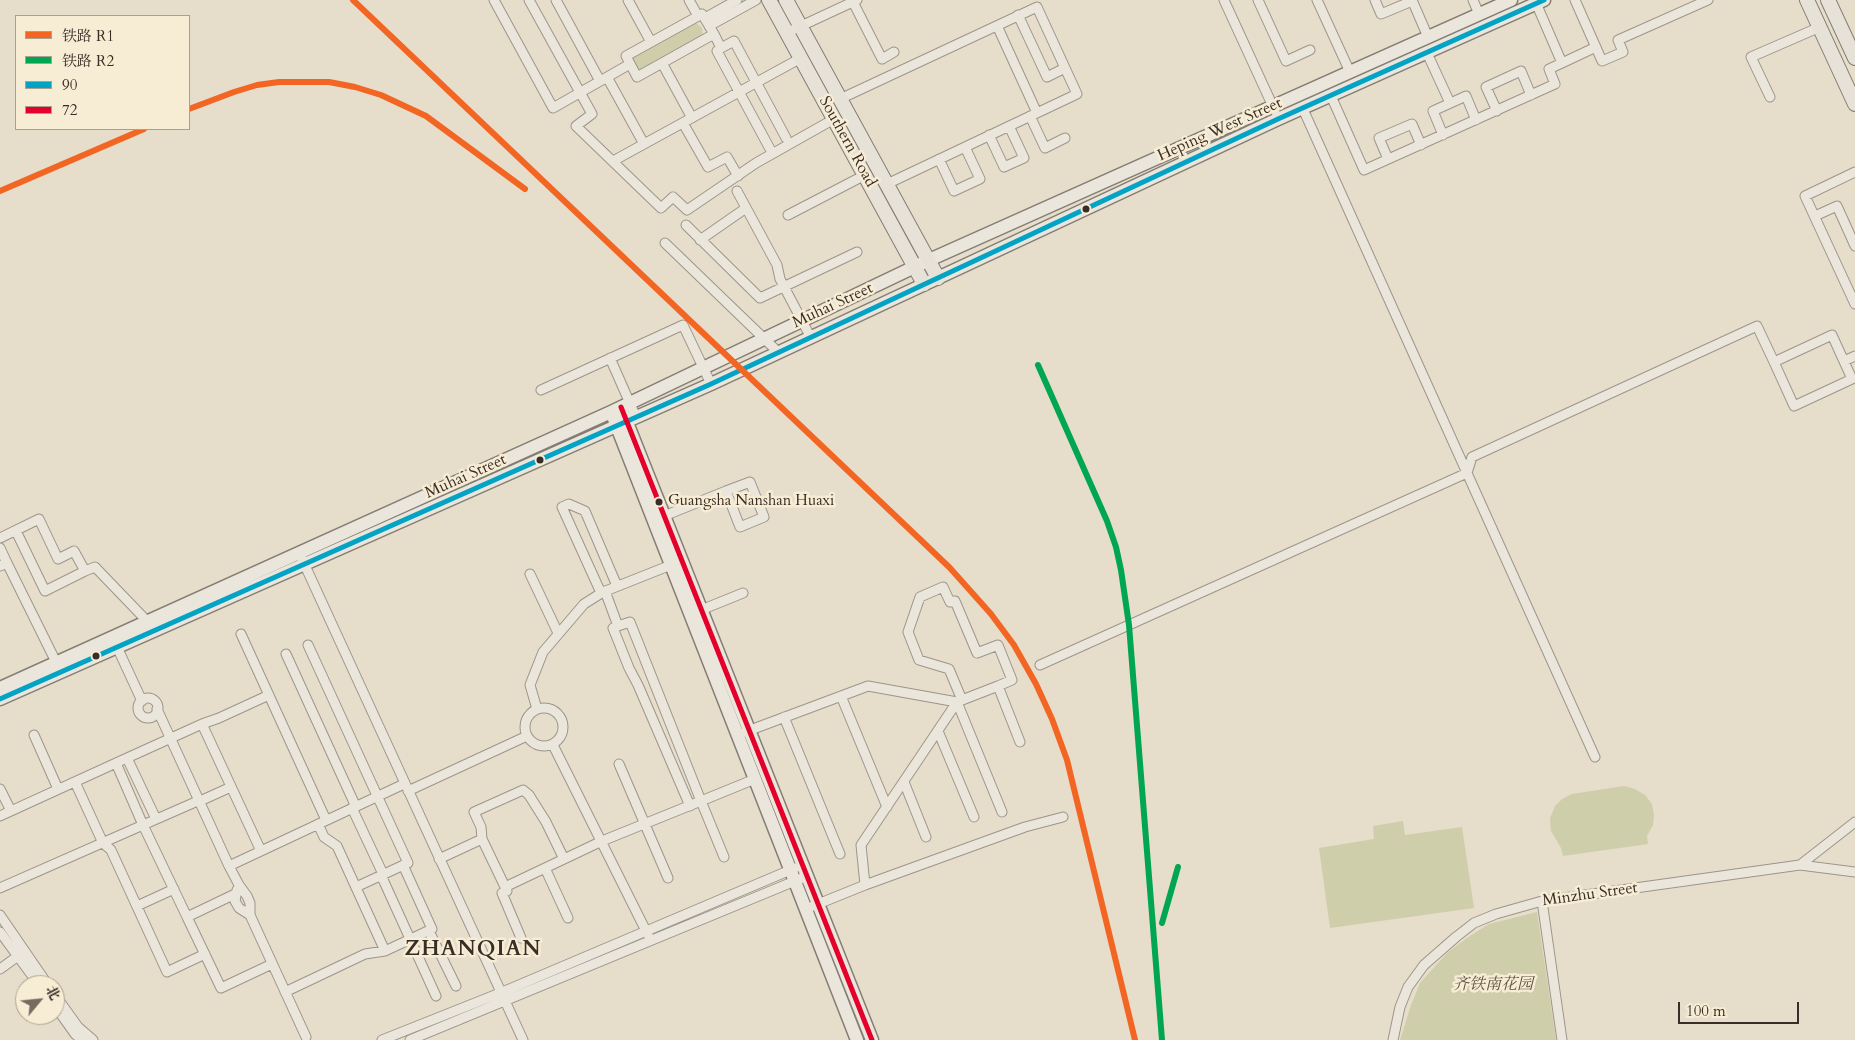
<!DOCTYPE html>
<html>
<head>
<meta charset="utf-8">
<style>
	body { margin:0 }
	#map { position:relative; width:1855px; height:1040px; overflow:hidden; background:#e6ddca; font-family:Cardo,"Noto Serif SC",serif }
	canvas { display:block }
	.legend { position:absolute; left:15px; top:15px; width:175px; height:115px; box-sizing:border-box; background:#f7ecd4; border:1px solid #aba08f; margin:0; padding:6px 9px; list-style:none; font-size:15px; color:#3a2d27 }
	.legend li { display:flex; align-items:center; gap:10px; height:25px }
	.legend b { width:25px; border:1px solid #aba08f }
	.north { position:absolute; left:15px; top:975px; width:50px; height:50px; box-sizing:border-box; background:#f7ecd4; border:1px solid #aba08f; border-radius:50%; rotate:62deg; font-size:14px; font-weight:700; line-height:20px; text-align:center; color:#3a2d27 }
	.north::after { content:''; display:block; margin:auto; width:18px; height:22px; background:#766b60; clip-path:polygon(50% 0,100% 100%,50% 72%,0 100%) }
	.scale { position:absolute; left:1678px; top:1002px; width:121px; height:22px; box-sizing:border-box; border:2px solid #3a2d27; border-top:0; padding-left:6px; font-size:15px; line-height:18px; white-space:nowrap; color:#3a2d27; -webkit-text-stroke:4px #f7ecd4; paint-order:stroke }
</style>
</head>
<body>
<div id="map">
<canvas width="1855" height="1040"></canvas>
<ul class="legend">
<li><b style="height:6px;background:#f26522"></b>铁路 R1</li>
<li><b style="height:6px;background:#00a651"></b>铁路 R2</li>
<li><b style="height:6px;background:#03a3c6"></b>90</li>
<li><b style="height:6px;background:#e4002b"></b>72</li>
</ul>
<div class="north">北</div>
<div class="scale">100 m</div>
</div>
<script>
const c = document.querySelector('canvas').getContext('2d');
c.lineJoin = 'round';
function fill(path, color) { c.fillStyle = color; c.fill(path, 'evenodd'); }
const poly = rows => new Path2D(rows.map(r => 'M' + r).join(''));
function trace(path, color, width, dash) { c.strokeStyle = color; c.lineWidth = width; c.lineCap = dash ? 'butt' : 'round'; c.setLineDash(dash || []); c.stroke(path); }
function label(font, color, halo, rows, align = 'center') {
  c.font = font + ' Cardo,"Noto Serif SC",serif'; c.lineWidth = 5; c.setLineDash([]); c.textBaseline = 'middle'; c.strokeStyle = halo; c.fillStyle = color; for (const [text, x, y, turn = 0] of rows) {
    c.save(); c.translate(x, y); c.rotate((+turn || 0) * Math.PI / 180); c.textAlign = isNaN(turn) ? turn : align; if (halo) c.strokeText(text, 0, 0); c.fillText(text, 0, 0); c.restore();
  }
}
const green = poly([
	[695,22,702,28,703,36,641,71,633,66,633,56],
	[1624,786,1635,789,1645,795,1652,804,1654,815,1653,825,1647,836,1648,844,1563,856,1561,848,1551,831,1550,818,1555,806,1562,799,1572,794],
	[1403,821,1405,835,1462,827,1474,908,1330,928,1319,848,1374,839,1373,826],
	[1537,912,1556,1040,1400,1040,1411,1005,1420,983,1447,953,1467,938,1489,924]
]);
const street = poly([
	[494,0,553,108,630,64],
	[529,0,592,114,576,126,661,208,673,197,687,210,756,163,834,119],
	[556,0,600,81],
	[628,0,651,42],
	[689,0,698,16],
	[1224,0,1275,111],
	[1258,0,1286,61,1310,50],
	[1317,0,1350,72],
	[1375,0,1381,14,1412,1],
	[1412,0,1428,37],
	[1473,0,1479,14],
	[1575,0,1602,61,1623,52,1618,40,1708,0],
	[853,2,882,59,894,52],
	[702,14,714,34,637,77,626,56,702,14],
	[1018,15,1047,77,1065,68],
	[705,18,737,0],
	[709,26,756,0],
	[999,30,1037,113],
	[786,33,857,0],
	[714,34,721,48,734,41,786,138],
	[717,51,770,149],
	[1427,53,1450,103],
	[662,63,692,118],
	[1562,63,1596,47],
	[607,77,644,144],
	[1331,96,1364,170,1555,84,1549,69,1562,63,1536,3],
	[1770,97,1751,57,1820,27],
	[840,99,1037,7,1077,94,887,184],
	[1303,109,1595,757],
	[1497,111,1486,87,1521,71,1531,95],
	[1030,116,1045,148,1065,138],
	[683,123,708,167,727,157,738,176],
	[989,135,1004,167,1024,158,1009,126],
	[1443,135,1433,111,1466,96,1476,120],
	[939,159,954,191,980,179,965,147],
	[1388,159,1379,138,1412,124,1421,145],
	[613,161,801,58],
	[1855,172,1805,196,1855,304],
	[737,191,777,265,780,279,810,336],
	[788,215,865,175],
	[1815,216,1837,206,1855,246],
	[686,225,760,298,857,252],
	[700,240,746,208],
	[665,243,778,352],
	[610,358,636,417],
	[1844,361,1855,356],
	[541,390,683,325,711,384],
	[664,516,726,491,750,482,764,517,740,527,726,491],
	[16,531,45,591,85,571],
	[0,538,39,519,58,559,74,551,85,571,95,567,147,621],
	[0,548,7,563,0,566],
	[302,559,523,1040],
	[7,563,56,662],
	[530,574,558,633],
	[601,593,562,507,569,504,585,511,617,586],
	[701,610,743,593],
	[618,626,613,628,629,668,638,685,690,806],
	[241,634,326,820],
	[308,645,408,863,356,887],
	[117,647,142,701],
	[286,654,356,807],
	[1040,665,1467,473,1472,457,1757,326,1774,362,1794,406,1852,379,1832,335,1774,362],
	[998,686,1020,742],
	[841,696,887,807],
	'138 708a10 10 0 1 1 20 0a10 10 0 1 1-20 0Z',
	[962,700,949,669,919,660,908,632,920,597,943,587,950,602,955,601,977,653,998,645,1012,680,998,686,962,700,957,702,1002,812],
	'525 727a19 19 0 1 1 38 0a19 19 0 1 1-38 0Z',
	[157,709,229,866,239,885,247,896,250,903,250,915,306,1037],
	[537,709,530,685,543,652,584,604,603,592,671,565],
	[784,717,840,854],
	[202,724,261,851],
	[938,731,974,817],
	[745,732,868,686,957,702,861,845,865,885,813,906],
	[34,735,58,789],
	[553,745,648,935],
	[127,758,202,724,219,718,269,695],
	[619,764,668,878],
	[75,782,103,843,111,850,167,972,205,954],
	[904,782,926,837],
	[0,789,11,811],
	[408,791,527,736],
	[200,800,143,825,187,917,235,894],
	[200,801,231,787],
	[352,808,383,874],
	[0,816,127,758,156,819],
	[318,824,324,837,337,846,385,951],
	[724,857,701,801,755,779],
	[439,859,482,839],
	[1800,865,1855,822],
	[229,866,404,784],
	[545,868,568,918],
	[381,875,436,996],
	[865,885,1025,827,1063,817],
	[505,887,602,841,701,801,630,622,618,626,605,591],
	[0,888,143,825,116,763],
	[237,890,235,901,239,908,250,915],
	[1542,901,1562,1040],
	[137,906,174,889],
	[0,915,48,985],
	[187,917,221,988,272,964],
	[429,931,456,986],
	[0,932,39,985],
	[521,938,502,893,507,891,482,839,481,827,474,812,523,790,529,795,546,822,564,859],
	[0,969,18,956],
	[285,992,365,954,385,951,432,929,403,865],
	[55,995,78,1027,93,1040],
	[55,1006,75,1034,82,1040],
	[382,1040,500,993,795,868],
	[410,1040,807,876],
	[1393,1040,1400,1007,1408,987,1424,965,1456,937,1474,923,1496,914,1542,901,1800,865,1855,872]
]);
const secondary = poly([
	[624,415,872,1040],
	[614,419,857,1040],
	[0,688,611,412,929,260,1511,0],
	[0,699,711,384,1278,119,1544,0]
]);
const primary = poly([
	[769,0,924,284],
	[786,0,938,278],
	[1807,0,1855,104],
	[1828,0,1855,58]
]);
const bus1 = poly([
	[0,699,711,384,1278,119,1544,0]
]);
const bus2 = poly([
	[621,407,872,1040]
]);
const rail1 = poly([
	[353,0,926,545,950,568,991,614,1014,645,1036,684,1052,719,1067,760,1135,1040],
	[189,109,234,92,257,85,279,82,329,82,355,87,381,95,426,116,525,189],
	[0,191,144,129]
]);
const rail2 = poly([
	[1038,365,1107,521,1116,547,1121,570,1129,625,1162,1040],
	[1162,923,1178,867]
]);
const markers = [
	[1086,209,4.5,"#3a2d27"],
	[540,460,4.5,"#3a2d27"],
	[659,502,4.5,"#3a2d27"],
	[96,656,4.5,"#3a2d27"]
];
const busNames = [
	["Guangsha Nanshan Huaxi",668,502]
];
const streetNames = [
	["Heping West Street",1220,130,-24],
	["Southern Road",847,142,61],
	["Muhai Street",833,306,-25],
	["Muhai Street",466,477,-24],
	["Minzhu Street",1590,895,-8]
];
const parkNames = [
	["齐铁南花园",1493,985]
];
const districtNames = [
	["ZHANQIAN",473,950]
];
fill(green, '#cfceaa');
trace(street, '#9c958a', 11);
trace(secondary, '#847d74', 15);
trace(primary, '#847d74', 16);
trace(street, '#ebe6dc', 9);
trace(secondary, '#ebe6dc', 12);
trace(primary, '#e7e2d7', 14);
trace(bus1, '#03a3c6', 5);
trace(bus2, '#e4002b', 5);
trace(rail1, '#f26522', 6);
trace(rail2, '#00a651', 6);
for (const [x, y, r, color] of markers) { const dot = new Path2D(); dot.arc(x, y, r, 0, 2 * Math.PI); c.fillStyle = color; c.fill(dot); trace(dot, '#f7ecd4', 2); }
label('15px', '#3a2d27', '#f7ecd4', busNames, 'left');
label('16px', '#3a2d27', '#f7ecd4', streetNames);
label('italic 16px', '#5b5241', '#f7ecd4', parkNames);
c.letterSpacing = '1px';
label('bold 21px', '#3a2d27', '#f7ecd4', districtNames);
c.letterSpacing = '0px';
</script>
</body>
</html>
